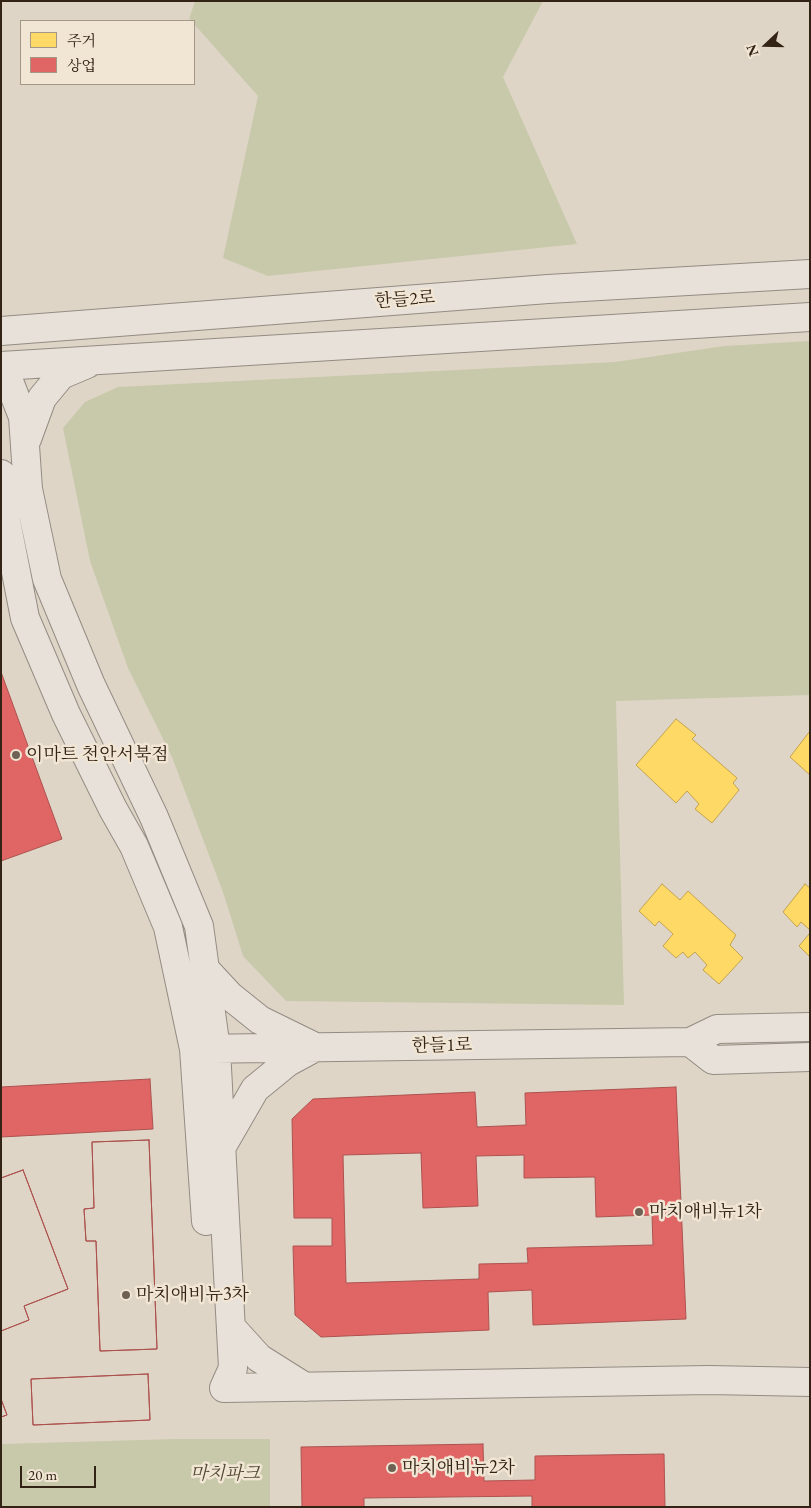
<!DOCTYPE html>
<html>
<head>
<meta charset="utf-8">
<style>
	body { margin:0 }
	#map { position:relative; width:811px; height:1508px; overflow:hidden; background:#dfd5c7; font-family:"EB Garamond","Noto Serif KR",serif }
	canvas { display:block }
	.frame { position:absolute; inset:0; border:2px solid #332315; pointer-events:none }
	.legend { position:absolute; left:20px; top:20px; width:175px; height:65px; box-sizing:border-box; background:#f1e5d4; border:1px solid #a59788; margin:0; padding:6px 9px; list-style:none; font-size:15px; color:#332315 }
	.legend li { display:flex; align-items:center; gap:10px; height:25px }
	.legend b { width:25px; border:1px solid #a59788 }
	.north { position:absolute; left:741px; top:20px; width:50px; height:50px; -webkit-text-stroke:4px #f1e5d4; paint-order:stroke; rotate:249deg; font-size:14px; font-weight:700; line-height:20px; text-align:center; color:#332315 }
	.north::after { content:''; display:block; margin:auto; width:18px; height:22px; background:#332315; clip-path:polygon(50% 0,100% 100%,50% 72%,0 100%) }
	.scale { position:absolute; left:20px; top:1466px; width:76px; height:22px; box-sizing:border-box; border:2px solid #332315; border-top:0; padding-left:6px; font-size:15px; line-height:18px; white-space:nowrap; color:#332315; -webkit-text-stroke:4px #f1e5d4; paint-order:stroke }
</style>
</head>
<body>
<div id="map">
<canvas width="811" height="1508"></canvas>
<div class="frame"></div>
<ul class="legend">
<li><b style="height:14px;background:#ffd966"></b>주거</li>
<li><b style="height:14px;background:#e06666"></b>상업</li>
</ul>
<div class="north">N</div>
<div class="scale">20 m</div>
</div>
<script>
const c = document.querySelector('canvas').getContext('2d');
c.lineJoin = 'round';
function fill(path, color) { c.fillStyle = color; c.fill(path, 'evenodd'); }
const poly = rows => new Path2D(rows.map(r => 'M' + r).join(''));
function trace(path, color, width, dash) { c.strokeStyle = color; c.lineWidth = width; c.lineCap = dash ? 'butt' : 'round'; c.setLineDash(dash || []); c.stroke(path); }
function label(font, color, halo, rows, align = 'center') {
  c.font = font + ' "EB Garamond","Noto Serif KR",serif'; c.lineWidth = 5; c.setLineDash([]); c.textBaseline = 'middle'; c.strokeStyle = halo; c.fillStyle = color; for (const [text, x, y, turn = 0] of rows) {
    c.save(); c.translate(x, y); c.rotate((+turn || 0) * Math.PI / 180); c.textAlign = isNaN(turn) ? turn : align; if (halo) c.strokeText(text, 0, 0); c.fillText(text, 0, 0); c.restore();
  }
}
const green = poly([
	[195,1,543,1,503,77,577,244,268,276,223,258,258,96,194,24,194,21,189,19],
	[810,341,810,695,616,701,624,1005,286,1001,243,956,224,895,172,757,128,668,90,561,63,428,85,402,118,387,615,362,724,346],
	[176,1439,270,1439,270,1507,1,1507,1,1444]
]);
const homes = poly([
	[676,719,696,735,692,739,737,778,733,783,739,790,712,823,695,809,699,804,687,791,676,803,636,765,676,719],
	[810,731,810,775,790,757,810,731],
	[662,884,680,900,688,891,736,935,730,945,743,958,719,984,703,970,707,965,695,952,688,958,683,952,676,958,663,946,673,934,659,921,655,926,639,911,662,884],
	[805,884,810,888,810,930,801,922,797,927,783,912,805,884],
	[810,933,810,957,799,946,810,933]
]);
const shops = poly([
	[1,672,62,839,1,861,1,672],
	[150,1079,153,1129,1,1137,1,1087,150,1079],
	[676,1087,686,1319,533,1325,532,1290,488,1292,489,1330,321,1337,295,1315,293,1246,332,1246,332,1218,294,1218,292,1119,313,1099,475,1092,477,1127,526,1125,525,1093,676,1087],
	[421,1153,423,1208,478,1206,476,1156,524,1155,524,1178,595,1177,596,1217,652,1215,653,1245,527,1248,528,1263,479,1264,479,1279,346,1283,343,1155,421,1153],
	[149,1140,157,1349,100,1351,96,1241,86,1241,84,1209,94,1208,92,1142,149,1140],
	[149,1140,157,1349,100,1351,96,1241,86,1241,84,1209,94,1208,92,1142,149,1140],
	[23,1170,68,1289,24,1306,29,1320,1,1331,1,1178,23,1170],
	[23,1170,68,1289,24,1306,29,1320,1,1331,1,1178,23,1170],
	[148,1374,150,1420,33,1425,31,1379,148,1374],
	[148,1374,150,1420,33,1425,31,1379,148,1374],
	[1,1399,7,1415,1,1417,1,1399],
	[1,1399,7,1415,1,1417,1,1399],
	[483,1444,484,1481,535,1480,535,1456,664,1454,665,1507,532,1507,532,1496,364,1498,364,1507,302,1507,301,1447,483,1444]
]);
const tertiary = poly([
	[1,331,548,289,810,274],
	[1,366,810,317],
	[3,366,23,417,28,489,47,579,91,685,154,817,199,926,216,1049,233,1368,224,1388],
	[27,439,42,398,61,375,87,364],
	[1,474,6,521,25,618,66,714,113,809,134,846,168,927,194,1049,206,1221],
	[204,968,230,996,260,1020,311,1045],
	[690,1042,713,1060,810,1057],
	[197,1049,690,1042,717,1029,810,1027],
	[221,1148,255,1089,288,1062,314,1048],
	[231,1327,259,1358,305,1387],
	[224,1388,709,1380,810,1382]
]);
const markers = [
	[16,755,5,"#6f6153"],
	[639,1212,5,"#6f6153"],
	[126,1295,5,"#6f6153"],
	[392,1468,5,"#6f6153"]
];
const streetNames = [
	["한들2로",405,300,-4],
	["한들1로",442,1046,-1]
];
const poiNames = [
	["이마트 천안서북점",26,755],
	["마치애비뉴1차",649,1212],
	["마치애비뉴3차",136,1295],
	["마치애비뉴2차",402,1468]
];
const parkNames = [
	["마치파크",225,1474]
];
fill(green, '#c7c9aa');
fill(homes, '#ffd966');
trace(homes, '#c2a24e', 1);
fill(shops, '#e06666');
trace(shops, '#ac524e', 1);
trace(tertiary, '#938c82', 30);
trace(tertiary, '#e7e1da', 28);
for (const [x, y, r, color] of markers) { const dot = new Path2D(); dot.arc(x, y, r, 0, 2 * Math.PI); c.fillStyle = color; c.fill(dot); trace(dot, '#f1e5d4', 2); }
label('18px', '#332315', '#f1e5d4', streetNames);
label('18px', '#332315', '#f1e5d4', poiNames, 'left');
label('italic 18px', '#534a34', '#f1e5d4', parkNames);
</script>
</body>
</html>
